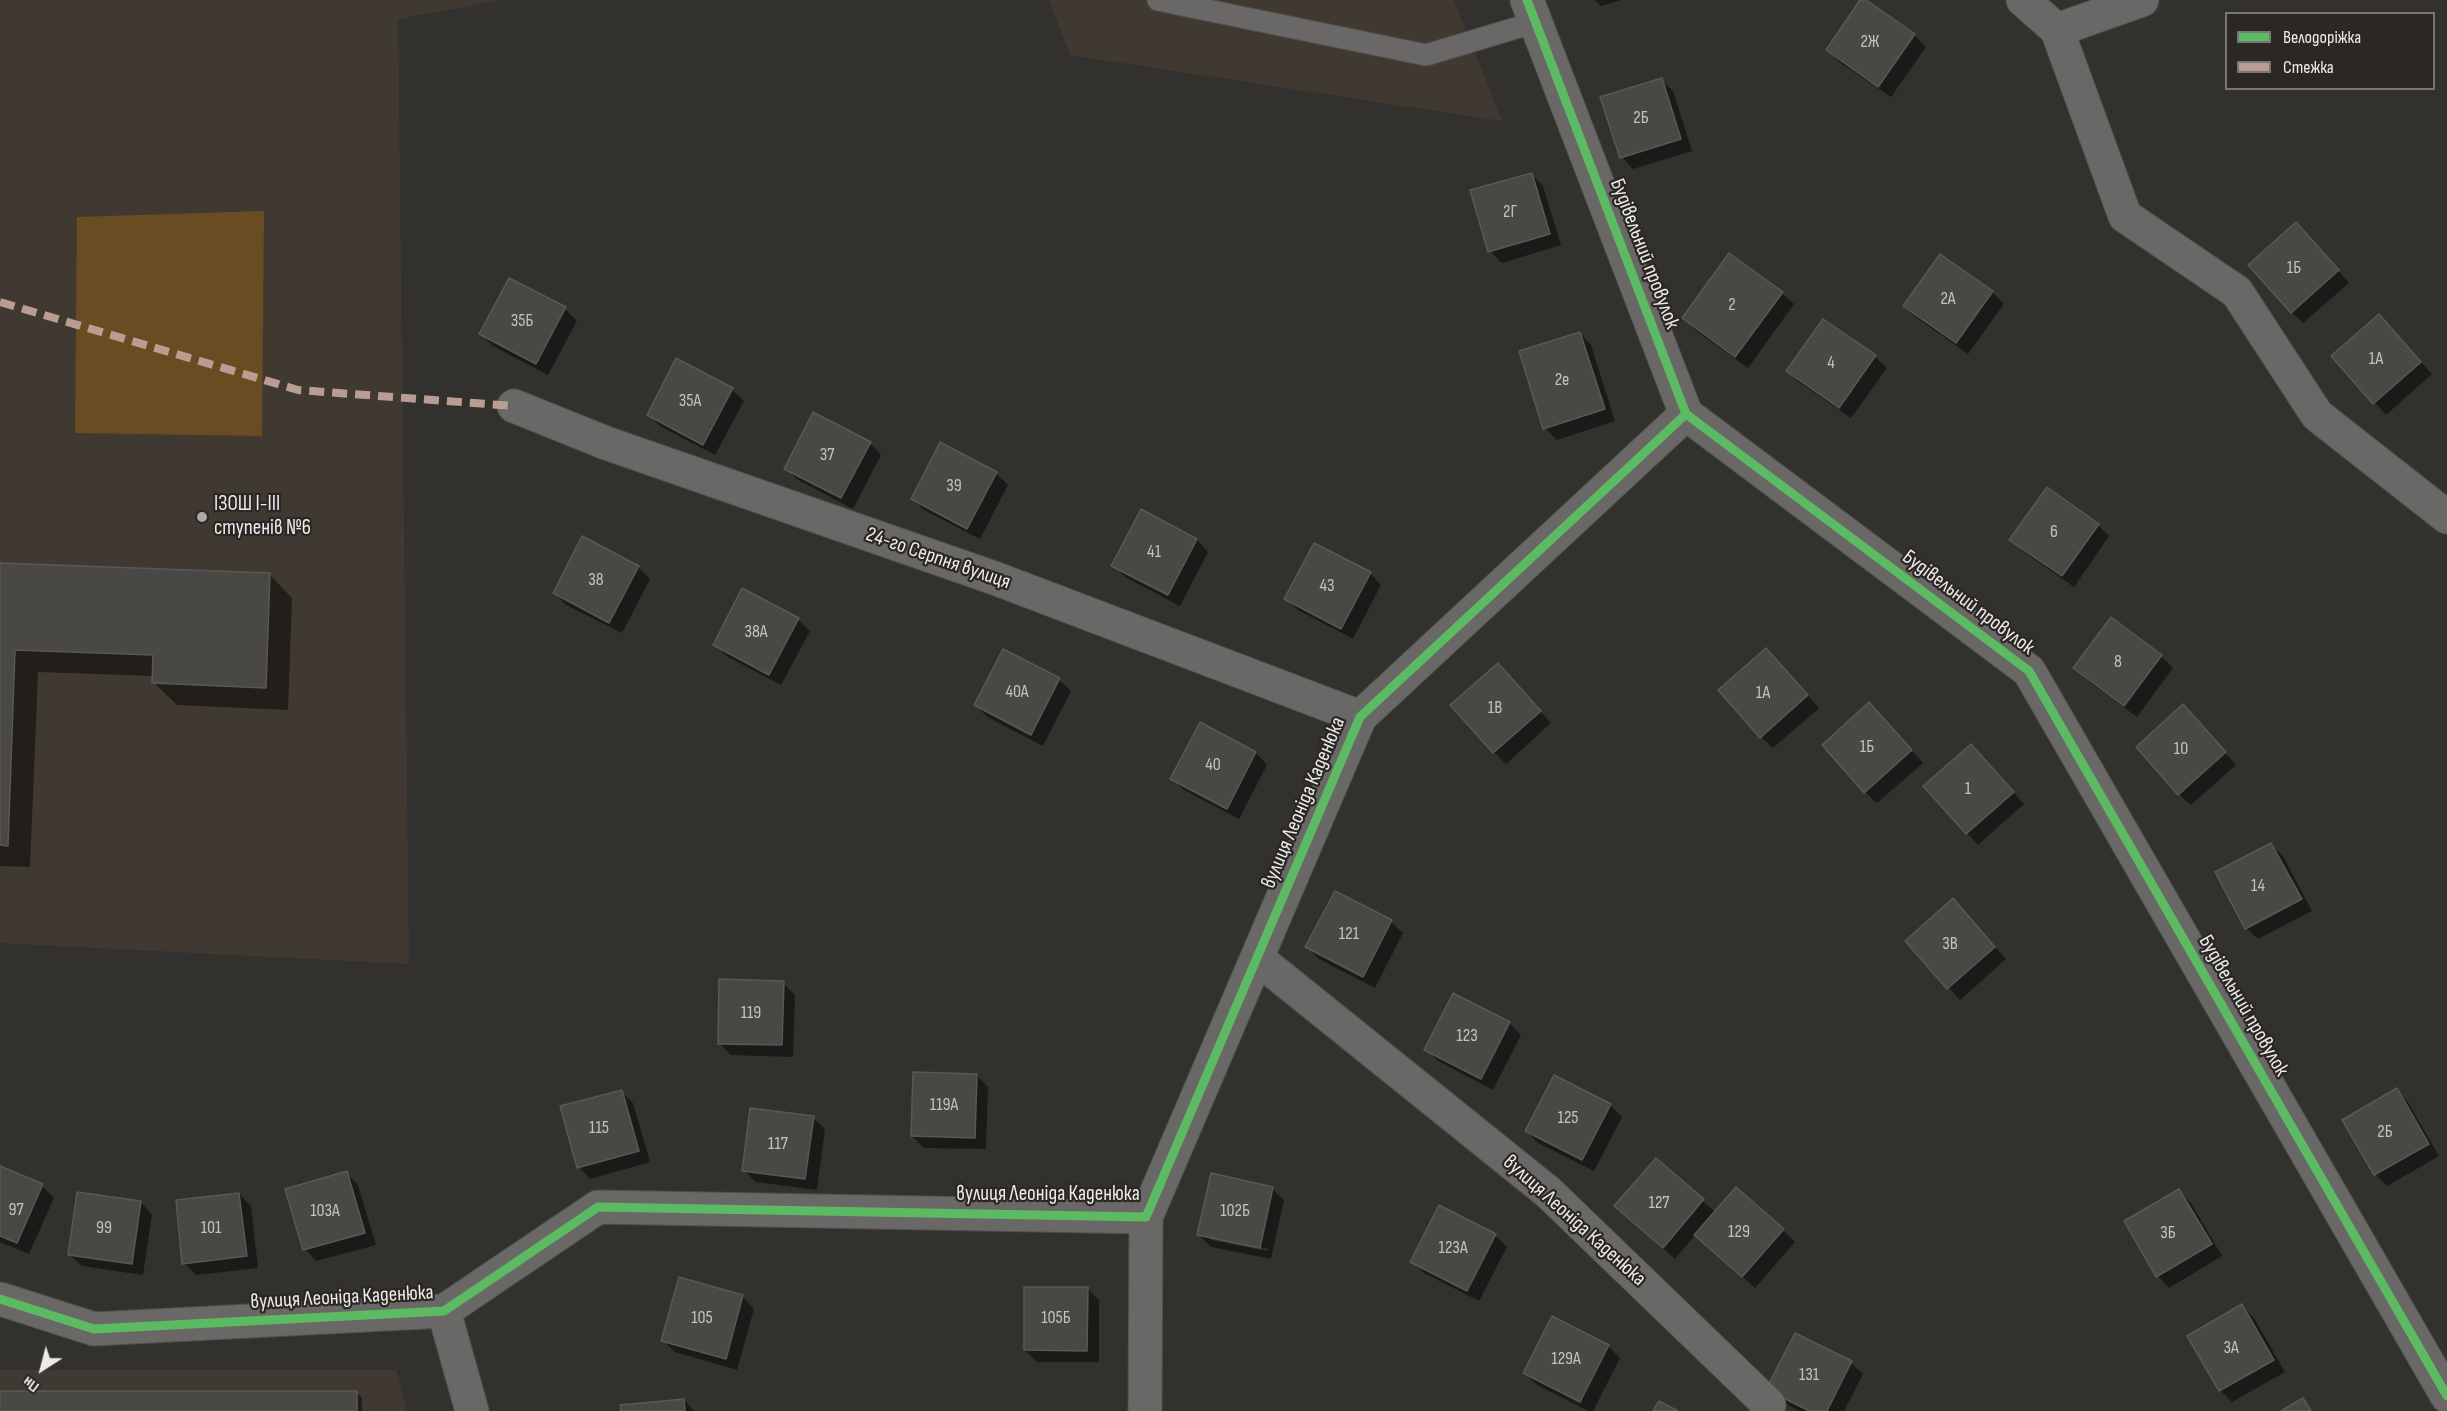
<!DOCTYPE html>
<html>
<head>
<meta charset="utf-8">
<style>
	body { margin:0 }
	#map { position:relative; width:2447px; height:1411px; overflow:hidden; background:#33312e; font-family:"Sofia Sans Condensed",sans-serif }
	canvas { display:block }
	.legend { position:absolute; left:2225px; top:12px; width:210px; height:78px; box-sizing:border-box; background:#2a2724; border:2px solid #787572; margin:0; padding:8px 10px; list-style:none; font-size:18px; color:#ecebe8 }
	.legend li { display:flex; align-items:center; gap:12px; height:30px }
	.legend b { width:30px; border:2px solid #787572 }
	.north { position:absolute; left:12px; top:1339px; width:60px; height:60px; -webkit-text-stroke:4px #2a2724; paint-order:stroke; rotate:216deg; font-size:16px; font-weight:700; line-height:24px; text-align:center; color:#ecebe8 }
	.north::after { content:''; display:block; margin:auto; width:21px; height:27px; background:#ecebe8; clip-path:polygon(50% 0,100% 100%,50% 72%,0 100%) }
</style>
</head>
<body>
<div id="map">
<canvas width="2447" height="1411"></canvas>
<ul class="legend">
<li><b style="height:8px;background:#5cba63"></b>Велодоріжка</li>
<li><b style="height:8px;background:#b99d93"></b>Стежка</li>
</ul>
<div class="north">Пн</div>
</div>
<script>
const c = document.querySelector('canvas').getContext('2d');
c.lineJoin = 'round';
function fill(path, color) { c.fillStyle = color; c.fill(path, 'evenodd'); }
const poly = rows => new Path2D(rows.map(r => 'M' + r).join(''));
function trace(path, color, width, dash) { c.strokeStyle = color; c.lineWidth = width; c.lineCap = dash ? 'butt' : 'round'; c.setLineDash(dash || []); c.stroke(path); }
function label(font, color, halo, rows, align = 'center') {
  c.font = font + ' "Sofia Sans Condensed",sans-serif'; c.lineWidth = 4.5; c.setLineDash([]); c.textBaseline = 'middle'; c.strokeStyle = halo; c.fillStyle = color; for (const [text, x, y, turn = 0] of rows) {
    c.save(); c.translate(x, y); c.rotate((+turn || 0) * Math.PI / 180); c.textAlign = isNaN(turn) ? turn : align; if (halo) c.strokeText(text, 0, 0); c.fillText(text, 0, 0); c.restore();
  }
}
const built = poly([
	[0,0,502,0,398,19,409,964,0,943],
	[1049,0,1454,0,1502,121,1070,55],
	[0,1370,396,1370,407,1411,0,1411]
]);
const green = poly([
	[264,211,262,436,75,433,77,217]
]);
const shadow = poly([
	[1595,0,1621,0,1601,6],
	[1862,0,1914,35,1926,47,1891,97,1839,62,1828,50],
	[1661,80,1673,91,1692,151,1633,169,1622,157],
	[1531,174,1543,186,1561,245,1502,263,1490,251],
	[2308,236,2349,283,2303,323,2292,312],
	[1992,292,2004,304,1968,354,1917,318,1905,306],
	[1782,293,1794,304,1748,368,1695,330,1684,318],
	[565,309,577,321,548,375,493,346,481,334],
	[2390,327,2432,374,2386,415,2333,356],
	[1580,333,1591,345,1615,421,1557,440,1545,428],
	[1875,357,1887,368,1851,418,1800,383,1788,371],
	[732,390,744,401,715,455,660,426,648,414],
	[870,443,881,455,853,509,798,480,786,469],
	[941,444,996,473,1008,485,980,539,924,510,913,499],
	[1141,511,1197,540,1208,552,1180,606,1125,577,1113,565],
	[2098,525,2109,536,2074,587,2023,551,2011,539],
	[583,538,638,567,650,579,622,633,566,605,555,593],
	[0,564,270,575,292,598,288,710,177,705,154,683,154,676,38,672,30,867,0,866],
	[1370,573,1381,585,1353,639,1298,610,1286,599],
	[2111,619,2161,656,2173,668,2137,717,2087,680,2075,668],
	[798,620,810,631,781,685,726,656,715,644],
	[1004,651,1059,680,1071,691,1043,746,987,717,976,705],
	[1777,661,1819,708,1773,748,1761,737],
	[1510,677,1551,723,1506,764,1494,752],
	[1881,716,1923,763,1877,803,1865,792],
	[2195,718,2236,765,2191,805,2179,794],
	[1200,724,1256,753,1267,765,1239,819,1184,790,1172,779],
	[1983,758,2024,804,1978,845,1967,833],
	[2271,845,2283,856,2312,911,2258,939,2246,928],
	[1964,912,2006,959,1960,1000,1907,941],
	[1391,922,1403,933,1375,988,1319,959,1307,947],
	[783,983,795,995,793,1057,731,1055,719,1043],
	[1509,1023,1521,1035,1493,1090,1438,1061,1426,1049],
	[976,1075,988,1087,986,1149,924,1148,912,1136],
	[2397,1090,2408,1102,2439,1156,2387,1186,2375,1174],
	[621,1091,633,1103,650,1162,590,1179,579,1167],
	[1610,1105,1622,1117,1594,1171,1538,1143,1526,1131],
	[813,1118,825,1129,817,1190,756,1182,744,1170],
	[1656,1160,1715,1212,1783,1230,1795,1242,1755,1288,1696,1234,1675,1259,1616,1206],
	[0,1168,42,1186,54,1198,29,1254,0,1242],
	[346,1173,358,1185,376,1245,316,1261,305,1249],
	[1272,1189,1284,1200,1271,1259,1211,1247,1199,1235],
	[1211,1236,1268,1249,1267,1251,1211,1240],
	[2179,1191,2191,1203,2222,1256,2169,1288,2158,1276],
	[239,1194,251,1206,258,1268,196,1275,184,1263],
	[140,1202,152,1214,143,1275,82,1266,70,1255],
	[1495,1235,1507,1247,1479,1301,1424,1273,1412,1261],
	[680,1279,743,1297,754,1309,737,1370,675,1352,663,1340],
	[1087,1288,1099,1300,1099,1362,1037,1362,1025,1350],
	[2242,1306,2254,1318,2285,1372,2232,1402,2220,1390],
	[1796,1335,1851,1363,1863,1374,1844,1411,1800,1411,1779,1401],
	[1608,1346,1620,1358,1593,1411,1588,1411,1537,1385,1525,1373],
	[356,1392,362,1398,362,1411,0,1411,0,1393],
	[684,1400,694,1411,622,1411]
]);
const building = poly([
	[1860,0,1866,0,1915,34,1878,87,1826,50,1860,0],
	[1662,78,1681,139,1620,158,1600,97,1662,78],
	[1532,173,1550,234,1488,252,1470,190,1532,173],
	[2296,222,2339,270,2291,313,2248,265,2296,222],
	[1729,253,1783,292,1735,357,1682,318,1729,253],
	[1940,254,1993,291,1956,343,1903,306,1940,254],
	[509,278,566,307,536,364,479,334,509,278],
	[2379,314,2421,362,2373,404,2331,356,2379,314],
	[1823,319,1876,355,1839,408,1786,371,1823,319],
	[1580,332,1605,409,1543,429,1519,351,1580,332],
	[676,358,733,388,703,445,647,415,676,358],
	[813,412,871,442,841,498,784,469,813,412],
	[940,442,997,472,967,529,911,499,940,442],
	[2047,487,2099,524,2062,576,2009,540,2047,487],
	[1141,509,1197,539,1168,595,1111,566,1141,509],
	[582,536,639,566,609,623,553,593,582,536],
	[1314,543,1371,572,1341,629,1284,599,1314,543],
	[0,563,270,573,266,688,152,683,153,655,15,650,8,846,0,845,0,563],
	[742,588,799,618,769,675,713,645,742,588],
	[2111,617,2162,655,2124,706,2073,668,2111,617],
	[1766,648,1808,695,1760,738,1718,690,1766,648],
	[1003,649,1060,678,1031,735,974,705,1003,649],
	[1498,663,1541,711,1493,753,1450,705,1498,663],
	[1869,702,1912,750,1864,793,1822,745,1869,702],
	[2183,704,2226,752,2178,795,2136,747,2183,704],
	[1200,722,1256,752,1227,809,1170,779,1200,722],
	[1971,744,2014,792,1966,834,1923,786,1971,744],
	[2271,843,2302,899,2245,929,2215,872,2271,843],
	[1335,891,1392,920,1363,977,1305,947,1335,891],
	[1953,898,1995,947,1947,989,1905,941,1953,898],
	[719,979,784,981,782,1045,718,1044,719,979],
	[1453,993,1510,1022,1481,1079,1424,1050,1453,993],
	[913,1072,977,1074,975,1138,911,1136,913,1072],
	[1554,1075,1611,1104,1582,1160,1525,1131,1554,1075],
	[2397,1088,2429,1144,2374,1175,2342,1120,2397,1088],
	[622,1090,639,1151,577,1168,560,1106,622,1090],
	[750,1108,814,1116,805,1179,742,1171,750,1108],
	[1656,1158,1704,1199,1663,1248,1614,1206,1656,1158],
	[0,1166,43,1184,17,1243,0,1236,0,1166],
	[347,1171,365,1233,303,1250,285,1189,347,1171],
	[1211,1173,1273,1187,1260,1248,1197,1235,1211,1173],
	[1736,1187,1784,1229,1742,1277,1694,1235,1736,1187],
	[2179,1189,2212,1244,2156,1277,2124,1221,2179,1189],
	[77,1192,141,1201,132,1264,68,1255,77,1192],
	[239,1193,247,1256,182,1264,176,1200,239,1193],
	[1439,1205,1496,1234,1467,1291,1410,1262,1439,1205],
	[679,1277,743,1295,726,1359,661,1341,679,1277],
	[1024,1287,1088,1287,1087,1351,1024,1350,1024,1287],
	[2242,1304,2274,1360,2219,1391,2187,1336,2242,1304],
	[1552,1316,1609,1345,1580,1402,1523,1373,1552,1316],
	[1795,1333,1852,1361,1827,1411,1809,1411,1766,1389,1795,1333],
	[0,1391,357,1391,357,1411,0,1411,0,1391],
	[2303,1398,2311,1411,2281,1411,2303,1398],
	[684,1399,685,1411,621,1411,620,1405,684,1399],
	[1659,1401,1678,1411,1653,1411,1659,1401]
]);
const lane = poly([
	[1158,0,1426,55,1536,22]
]);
const street = poly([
	[1527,0,1686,414,2029,671,2447,1396],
	[2023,0,2057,30,2125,216,2237,292,2317,415,2447,517],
	[2057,30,2142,0],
	[514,406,606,443,997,579,1360,717],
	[1257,958,1548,1192,1769,1405],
	[0,1299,94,1329,444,1311,598,1207,1146,1217,1360,717,1686,414],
	[444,1311,472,1411],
	[1145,1411,1146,1217]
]);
const quiet = poly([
	[0,302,298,390,514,406]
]);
const cycleway = poly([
	[1527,0,1686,414,2029,671,2447,1396],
	[0,1299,94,1329,444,1311,598,1207,1146,1217,1360,717,1686,414]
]);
const markers = [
	[202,517,6,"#abaaa7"]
];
const numberNames = [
	["2Ж",1870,42],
	["2Б",1641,118],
	["2Г",1510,212],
	["1Б",2294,268],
	["2А",1948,299],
	["2",1732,305],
	["35Б",522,321],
	["1А",2376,359],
	["4",1831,363],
	["2е",1562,380],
	["35А",690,401],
	["37",827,455],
	["39",954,486],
	["6",2054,532],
	["41",1154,552],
	["38",596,580],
	["43",1327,586],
	["38А",756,632],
	["8",2118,662],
	["40А",1017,692],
	["1А",1763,693],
	["1В",1495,708],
	["1Б",1867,747],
	["10",2181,749],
	["40",1213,765],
	["1",1968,789],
	["14",2258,886],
	["121",1349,934],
	["3В",1950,944],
	["119",751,1013],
	["123",1467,1036],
	["119А",944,1105],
	["125",1568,1118],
	["115",599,1128],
	["2Б",2385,1132],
	["117",778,1144],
	["127",1659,1203],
	["97",16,1210],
	["103А",325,1211],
	["102Б",1235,1211],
	["99",104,1228],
	["101",211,1228],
	["129",1739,1232],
	["3Б",2168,1233],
	["123А",1453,1248],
	["105",702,1318],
	["105Б",1056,1318],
	["3А",2231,1348],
	["129А",1566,1359],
	["131",1809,1375]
];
const streetNames = [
	["Будівельний провулок",1644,254,69],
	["24-го Серпня вулиця",938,559,19],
	["Будівельний провулок",1968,603,37],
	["вулиця Леоніда Каденюка",1304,803,-67],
	["Будівельний провулок",2243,1006,60],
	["вулиця Леоніда Каденюка",1048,1195],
	["вулиця Леоніда Каденюка",1574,1221,42],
	["вулиця Леоніда Каденюка",342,1298,-3]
];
const poiNames = [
	["ІЗОШ І-ІІІ",214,505],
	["ступенів №6",214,529]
];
fill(built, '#403932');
fill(green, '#694c22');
fill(shadow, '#0007');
fill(building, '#494845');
trace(building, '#5a5856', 1.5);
trace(lane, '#51504e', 23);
trace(street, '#51504e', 35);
trace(lane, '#6a6866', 21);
trace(street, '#6a6866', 33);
trace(quiet, '#b99d93', 8, [15, 8]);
trace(cycleway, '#5cba63', 9);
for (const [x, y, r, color] of markers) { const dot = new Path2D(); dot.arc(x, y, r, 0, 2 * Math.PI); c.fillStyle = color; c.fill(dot); trace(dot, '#2a2724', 2); }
label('18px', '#c3c2bf', null, numberNames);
label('21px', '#ecebe8', '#2a2724', streetNames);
label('21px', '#ecebe8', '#2a2724', poiNames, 'left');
</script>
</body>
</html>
